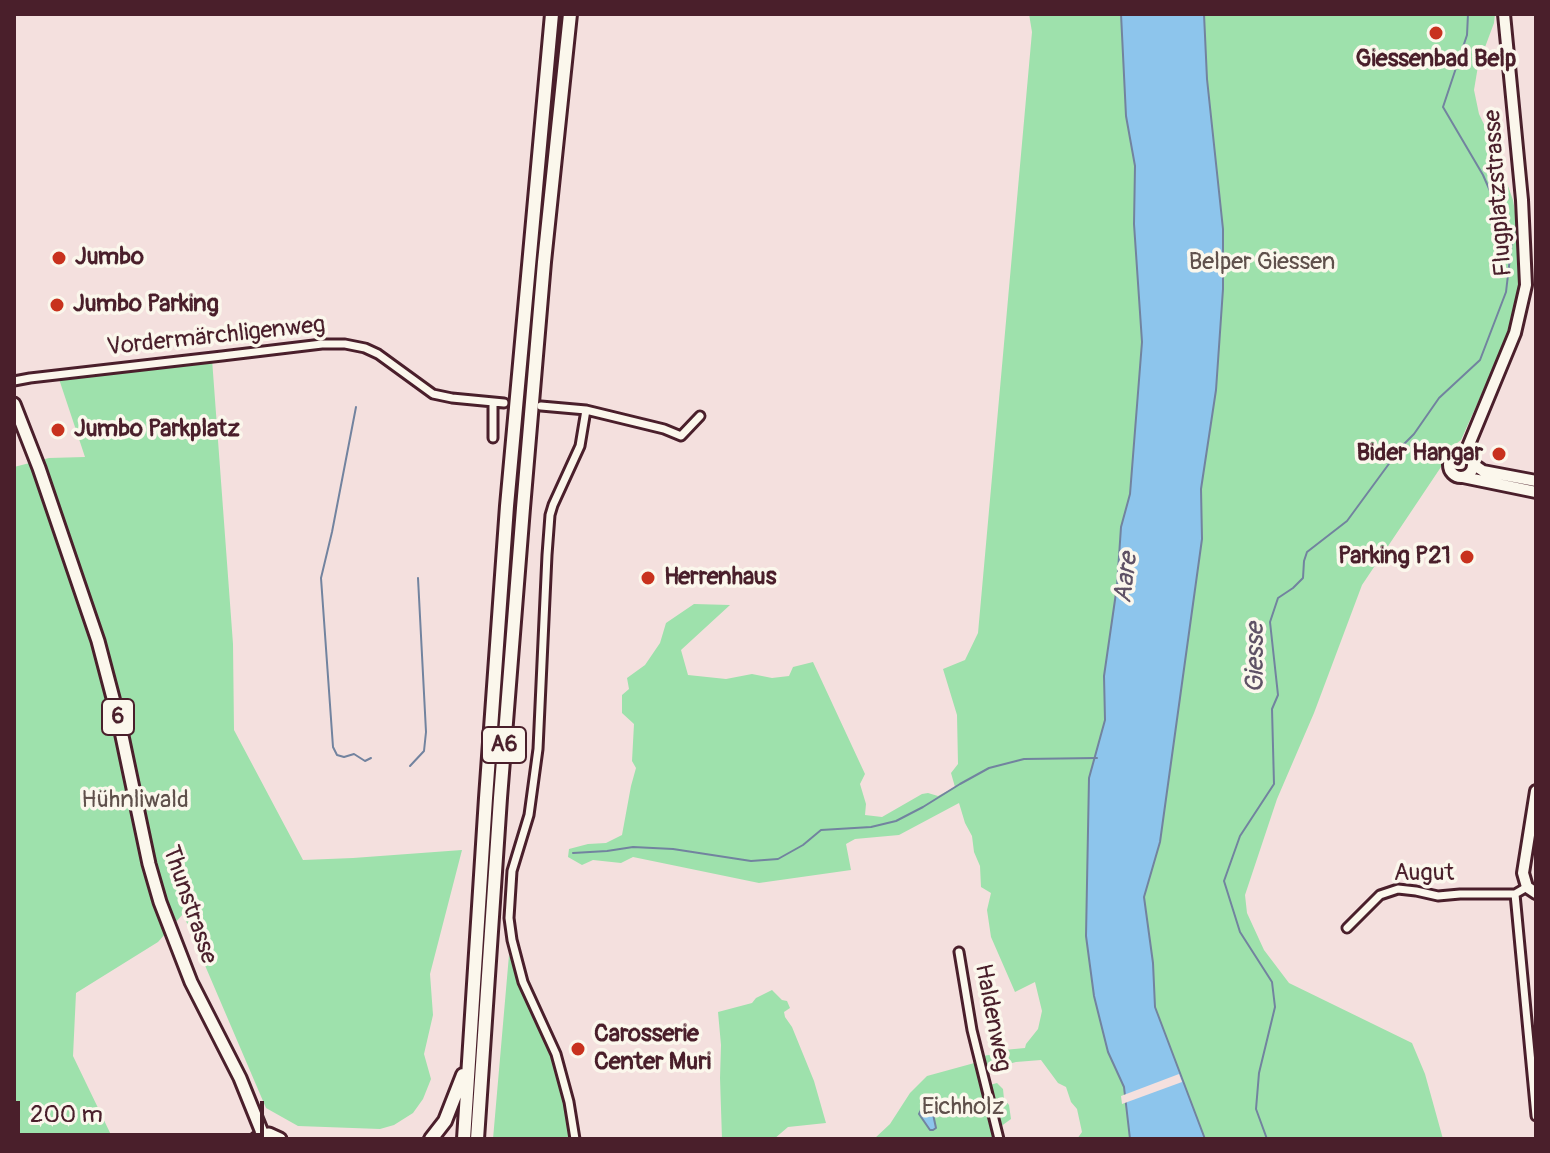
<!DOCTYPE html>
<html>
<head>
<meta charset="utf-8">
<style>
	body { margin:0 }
	#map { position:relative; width:1550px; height:1153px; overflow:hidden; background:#f4e0de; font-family:Pangolin,sans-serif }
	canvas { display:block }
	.frame { position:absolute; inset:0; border:16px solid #4a1f2b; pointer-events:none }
	.scale { position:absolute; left:16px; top:1101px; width:248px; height:36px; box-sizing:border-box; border:4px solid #4a1f2b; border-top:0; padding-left:10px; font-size:24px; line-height:28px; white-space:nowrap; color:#4a1f2b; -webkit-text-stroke:6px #fbf7ec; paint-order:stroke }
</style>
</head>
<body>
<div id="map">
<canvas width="1550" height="1153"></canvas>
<div class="frame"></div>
<div class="scale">200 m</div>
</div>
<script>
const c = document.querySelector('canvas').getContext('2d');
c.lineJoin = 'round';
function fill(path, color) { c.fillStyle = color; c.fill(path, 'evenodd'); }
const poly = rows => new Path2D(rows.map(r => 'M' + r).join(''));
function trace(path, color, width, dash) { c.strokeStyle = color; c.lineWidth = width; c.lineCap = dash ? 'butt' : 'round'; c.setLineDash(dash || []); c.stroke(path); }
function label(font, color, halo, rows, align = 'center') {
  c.font = font + ' Pangolin,sans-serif'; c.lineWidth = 7; c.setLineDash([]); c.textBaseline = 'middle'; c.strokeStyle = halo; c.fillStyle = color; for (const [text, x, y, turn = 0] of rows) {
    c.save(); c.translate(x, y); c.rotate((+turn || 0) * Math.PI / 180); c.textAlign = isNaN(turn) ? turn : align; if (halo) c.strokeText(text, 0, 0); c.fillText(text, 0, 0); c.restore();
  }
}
const green = poly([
	[1029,14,1495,14,1494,23,1478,66,1474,90,1479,114,1491,139,1513,200,1521,247,1522,282,1513,319,1495,364,1461,440,1449,449,1441,467,1362,585,1314,713,1277,799,1245,895,1247,913,1264,950,1289,983,1412,1043,1425,1074,1443,1139,1077,1139,1082,1132,1077,1109,1071,1102,1066,1087,1058,1083,1041,1060,1016,1062,1005,1065,998,1064,987,1067,983,1063,982,1056,996,1054,1004,1050,1025,1048,1026,1044,1038,1029,1042,1011,1035,982,1015,992,991,937,987,910,991,893,981,887,980,866,974,852,972,836,965,823,959,803,899,835,855,839,846,844,851,870,759,883,633,857,621,863,593,860,582,865,568,857,569,849,588,844,606,843,622,835,631,786,636,768,632,761,634,724,622,713,622,695,629,689,627,678,645,665,660,643,666,623,694,604,730,605,681,650,688,675,726,679,752,674,772,678,789,676,793,667,813,662,865,774,860,784,866,804,865,815,882,817,922,794,928,793,938,796,955,787,951,773,958,764,957,715,943,669,965,660,978,633,1032,32],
	[212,359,233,644,234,730,303,860,353,858,462,850,430,974,433,1015,424,1054,431,1079,423,1099,413,1113,394,1125,380,1129,298,1126,266,1108,183,914,158,942,76,993,73,1056,113,1139,14,1139,14,467,49,458,85,457,59,379],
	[509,955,519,984,550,1047,567,1106,572,1139,493,1139],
	[772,990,782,1000,787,1001,790,1008,784,1012,785,1017,792,1027,814,1081,826,1123,788,1127,774,1139,722,1139,720,1078,721,1045,718,1012,752,1003,756,998],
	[978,1062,986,1086,997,1083,1003,1089,1004,1099,1009,1105,1011,1119,1000,1127,999,1139,874,1139,890,1124,910,1093,927,1076]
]);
const water = poly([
	[1121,14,1204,14,1207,79,1223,229,1223,289,1216,390,1201,489,1202,539,1160,842,1144,897,1153,963,1155,1007,1205,1139,1130,1139,1124,1087,1108,1052,1094,996,1086,936,1089,778,1105,720,1104,676,1117,586,1121,527,1130,494,1142,342,1134,224,1135,166,1126,116,1121,14],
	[927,1106,933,1114,936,1128,933,1130,930,1130,919,1114,922,1108,927,1106]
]);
const pier = poly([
	[1179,1074,1182,1082,1122,1104,1121,1096]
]);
const stream = poly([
	[356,407,332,532,321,578,333,747,337,755,344,757,354,754,365,761,371,758],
	[410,766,424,751,426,732,418,578],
	[573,853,607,851,633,847,673,849,751,861,778,859,803,845,821,830,871,827,896,821,923,807,960,784,989,768,1024,759,1097,758],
	[1267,1139,1256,1109,1259,1073,1275,1007,1272,982,1240,932,1224,881,1240,836,1274,784,1272,709,1278,695,1270,622,1278,598,1293,588,1303,578,1304,561,1307,552,1347,521,1402,446,1414,434,1439,398,1480,360,1506,292,1512,241,1483,175,1443,107,1467,35,1468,14]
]);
const street = poly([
	[14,381,30,378,222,356,322,344,345,344,365,348,378,354,433,394,452,398,504,403],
	[541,406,586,410,664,429,681,436,700,416],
	[493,438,493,402],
	[1527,887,1515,894,1536,1116],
	[1347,928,1380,895,1398,889,1416,891,1438,896,1460,894,1515,894],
	[959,952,972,1030,999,1139],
	[575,1139,569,1102,556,1054,523,982,512,940,509,918,512,871,529,815,538,749,547,555,550,515,553,505,580,446,586,410]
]);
const secondary = poly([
	'1449 465a12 12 0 1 1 24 0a12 12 0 1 1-24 0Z',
	[1465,454,1515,333,1526,285,1522,200,1504,14],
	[1473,464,1483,471,1536,481],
	[1463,477,1536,492],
	[1536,791,1523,873,1527,887,1536,893]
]);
const primary = poly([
	[14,404,39,468,98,641,118,717,149,864,160,902,191,982,240,1078,263,1135],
	[256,1139,263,1135,269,1134,280,1139]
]);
const highway = poly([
	[431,1139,445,1121,463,1075],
	[464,1139,486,798,507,506,552,14],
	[477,1139,500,798,523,508,544,262,570,14]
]);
const markers = [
	[1436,33,8,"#c8321e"],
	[59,258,8,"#c8321e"],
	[57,305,8,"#c8321e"],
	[58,430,8,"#c8321e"],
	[1499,454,8,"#c8321e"],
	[1467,557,8,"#c8321e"],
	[648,578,8,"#c8321e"],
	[578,1049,8,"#c8321e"]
];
const shields = [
	[118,717,32],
	[504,745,44]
];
const shieldNames = [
	["6",118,717],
	["A6",504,745]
];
const poiNames = [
	["Giessenbad Belp",1436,60,"center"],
	["Jumbo",75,258],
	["Jumbo Parking",73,305],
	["Jumbo Parkplatz",74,430],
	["Bider Hangar",1483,454,"right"],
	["Parking P21",1451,557,"right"],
	["Herrenhaus",664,578],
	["Carosserie",594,1035],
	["Center Muri",594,1063]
];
const streetNames = [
	["Flugplatzstrasse",1499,193,-94],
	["Vordermärchligenweg",216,337,-6],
	["Augut",1424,874],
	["Thunstrasse",189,905,71],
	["Haldenweg",992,1018,79]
];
const parkNames = [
	["Belper Giessen",1262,263],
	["Hühnliwald",135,801],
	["Eichholz",963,1108]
];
const waterNames = [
	["Aare",1127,578,-83],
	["Giesse",1256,658,-90]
];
fill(green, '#9ee1ac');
fill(water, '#8dc5ec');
trace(water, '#72839f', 2);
fill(pier, '#f4e0de');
trace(stream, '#72839f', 2);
trace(street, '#4a1f2b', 13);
trace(secondary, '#4a1f2b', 16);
trace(primary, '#4a1f2b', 17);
trace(highway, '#4a1f2b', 18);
trace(street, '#fbf7ec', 7);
trace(secondary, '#fbf7ec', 10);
trace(primary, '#fbf7ec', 11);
trace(highway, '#fbf7ec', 12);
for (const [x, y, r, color] of markers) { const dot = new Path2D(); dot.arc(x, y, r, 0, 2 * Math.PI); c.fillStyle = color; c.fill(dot); trace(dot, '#fbf7ec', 3); }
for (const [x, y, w] of shields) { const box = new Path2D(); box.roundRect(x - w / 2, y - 18, w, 36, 6); c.fillStyle = '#fbf7ec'; c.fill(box); trace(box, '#4a1f2b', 2); }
label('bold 22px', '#4a1f2b', null, shieldNames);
label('bold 24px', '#4a1f2b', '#fbf7ec', poiNames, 'left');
label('24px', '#4a1f2b', '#fbf7ec', streetNames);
label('24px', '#5f504b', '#fbf7ec', parkNames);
label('italic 26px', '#5e5165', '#fbf7ec', waterNames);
</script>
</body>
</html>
